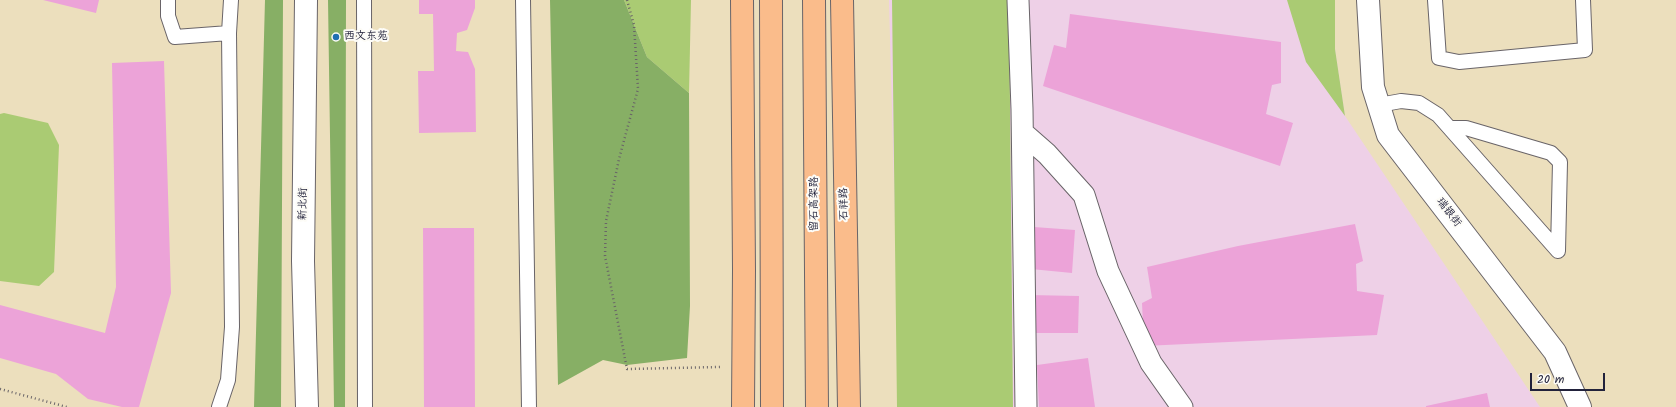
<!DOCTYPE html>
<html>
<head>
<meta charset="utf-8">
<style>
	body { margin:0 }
	#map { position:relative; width:1676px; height:407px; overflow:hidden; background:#ecdfbd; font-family:Kalam,sans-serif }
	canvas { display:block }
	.scale { position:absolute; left:1530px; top:373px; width:75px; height:18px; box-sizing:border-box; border:2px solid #22223b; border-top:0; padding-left:5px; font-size:12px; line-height:14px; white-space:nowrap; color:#22223b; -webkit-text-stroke:3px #fdfcf7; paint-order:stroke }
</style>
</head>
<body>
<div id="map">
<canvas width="1676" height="407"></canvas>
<div class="scale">20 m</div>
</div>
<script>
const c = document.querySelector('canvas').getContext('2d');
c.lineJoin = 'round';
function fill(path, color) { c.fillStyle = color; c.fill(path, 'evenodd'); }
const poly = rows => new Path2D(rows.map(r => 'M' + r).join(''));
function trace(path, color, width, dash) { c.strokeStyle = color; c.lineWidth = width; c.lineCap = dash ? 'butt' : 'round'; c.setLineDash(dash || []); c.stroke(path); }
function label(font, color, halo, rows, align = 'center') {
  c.font = font + ' Kalam,"LXGW WenKai TC",sans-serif'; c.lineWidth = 4; c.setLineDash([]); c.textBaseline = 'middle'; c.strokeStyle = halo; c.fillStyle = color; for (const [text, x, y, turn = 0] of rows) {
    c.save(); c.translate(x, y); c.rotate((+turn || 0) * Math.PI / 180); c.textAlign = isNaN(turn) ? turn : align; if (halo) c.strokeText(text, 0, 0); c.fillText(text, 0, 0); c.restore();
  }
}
const built = poly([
	[889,0,1335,0,1335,49,1345,116,1540,407,900,407]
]);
const green = poly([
	[624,0,691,0,689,93,647,57],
	[892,0,1009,0,1013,407,897,407],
	[1287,0,1335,0,1335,49,1345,116,1306,62],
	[4,113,48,123,59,145,54,272,39,286,0,281,0,114]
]);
const forest = poly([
	[265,0,283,0,281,407,254,407],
	[328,0,346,0,345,407,334,407],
	[550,0,624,0,647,57,689,93,690,306,687,358,627,365,603,360,558,385]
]);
const building = poly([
	[43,0,99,0,96,13],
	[419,0,475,0,475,8,467,30,457,33,456,51,468,52,475,69,476,132,419,133,418,71,434,71,433,14,419,14],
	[1070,14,1281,42,1281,83,1272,85,1266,114,1293,123,1280,166,1043,86,1054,45,1066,48],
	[164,61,171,293,139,407,122,407,88,399,56,374,0,358,0,305,105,333,116,287,112,63],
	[1355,224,1363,261,1356,264,1357,291,1384,295,1377,335,1144,346,1142,303,1152,298,1147,267,1238,246],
	[1034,227,1075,230,1072,273,1031,269],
	[423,228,474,228,475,407,424,407],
	[1028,295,1079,296,1078,333,1027,333],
	[1088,358,1095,407,1039,407,1037,365],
	[1487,393,1490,407,1426,407,1426,406]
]);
const path = poly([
	[627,0,634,25,638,89,619,159,606,221,605,256,627,369,720,367],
	[0,389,67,407]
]);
const service = poly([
	[168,0,168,16,175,37,229,33],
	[364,0,365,407],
	[523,0,529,407],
	[1435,0,1439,58,1459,62,1585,50,1583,0],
	[1379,105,1401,101,1419,103,1438,115,1558,251],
	[1450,128,1466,128,1551,153,1560,162,1558,251],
	[219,407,228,380,232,327,229,33,231,0]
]);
const pedestrian = poly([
	[1018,0,1022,109,1026,407],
	[1023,133,1047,154,1084,195,1108,271,1151,363,1182,407]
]);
const minor = poly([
	[306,0,303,261,307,407],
	[1368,0,1373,87,1388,135,1555,352,1580,407]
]);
const primary = poly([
	[742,0,744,270,743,407],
	[842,0,849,407]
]);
const trunk = poly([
	[771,0,772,407],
	[814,0,817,407]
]);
const markers = [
	[336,37,4,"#1f6fb2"]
];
const poiNames = [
	["西文东苑",344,37]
];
const streetNames = [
	["新北街",304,204,-89],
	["留石高架路",815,204,-90],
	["石祥路",845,204,-91],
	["瑞银街",1448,213,52]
];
fill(built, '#eed0e7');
fill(green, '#aacb73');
fill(forest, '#87af65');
fill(building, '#eca3d8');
trace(service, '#696468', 16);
trace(pedestrian, '#696468', 23);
trace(minor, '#696468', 24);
trace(primary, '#696468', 24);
trace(trunk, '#696468', 24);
trace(path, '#696468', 2.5, [1, 3]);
trace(service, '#fff', 14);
trace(pedestrian, '#fff', 21);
trace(minor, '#fff', 22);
trace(primary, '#fabc8b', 22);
trace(trunk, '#fabc8b', 22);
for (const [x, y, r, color] of markers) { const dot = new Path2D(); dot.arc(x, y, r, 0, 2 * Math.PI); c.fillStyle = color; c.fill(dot); trace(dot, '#fdfcf7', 1.5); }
label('11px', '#22223b', '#fdfcf7', poiNames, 'left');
label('11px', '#22223b', '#fdfcf7', streetNames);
</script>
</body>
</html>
